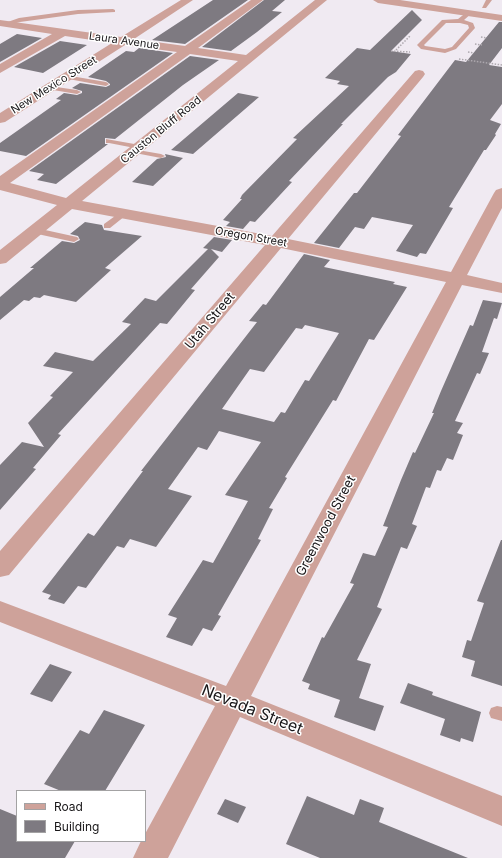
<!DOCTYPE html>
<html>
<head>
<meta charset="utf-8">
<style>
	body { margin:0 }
	#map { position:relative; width:502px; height:858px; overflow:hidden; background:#f0eaf2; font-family:Inter,sans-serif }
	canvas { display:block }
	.legend { position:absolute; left:16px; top:790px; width:130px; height:52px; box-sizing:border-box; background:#fff; border:1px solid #a3a2a3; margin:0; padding:5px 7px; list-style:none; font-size:12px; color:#191719 }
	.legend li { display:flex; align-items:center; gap:8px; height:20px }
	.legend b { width:20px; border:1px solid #a3a2a3 }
</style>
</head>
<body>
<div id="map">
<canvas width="502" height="858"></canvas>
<ul class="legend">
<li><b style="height:5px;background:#cea29a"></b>Road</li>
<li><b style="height:11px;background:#7e7a81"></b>Building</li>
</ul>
</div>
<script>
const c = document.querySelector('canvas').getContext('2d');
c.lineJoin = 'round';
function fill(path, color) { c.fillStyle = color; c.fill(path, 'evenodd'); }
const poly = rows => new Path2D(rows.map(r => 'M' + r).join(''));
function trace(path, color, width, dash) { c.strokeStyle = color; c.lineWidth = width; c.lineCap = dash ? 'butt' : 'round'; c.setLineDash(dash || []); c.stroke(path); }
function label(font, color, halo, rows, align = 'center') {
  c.font = font + ' Inter,sans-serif'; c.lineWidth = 3; c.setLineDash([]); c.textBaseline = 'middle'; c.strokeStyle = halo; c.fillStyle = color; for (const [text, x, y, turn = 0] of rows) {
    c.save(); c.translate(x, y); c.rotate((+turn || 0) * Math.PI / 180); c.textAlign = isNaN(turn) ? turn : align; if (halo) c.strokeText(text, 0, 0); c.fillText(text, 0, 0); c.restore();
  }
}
const building = poly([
	[213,0,248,0,185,44,152,40],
	[264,0,285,0,272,11,282,12,257,32,231,51,202,47],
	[412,10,422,20,391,51,411,54,396,72,388,77,341,124,343,124,289,181,292,182,255,222,250,221,243,229,226,226,230,222,223,220,242,199,240,199,242,195,297,139,293,138,349,86,337,84,340,81,325,78,357,48,370,50],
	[499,22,502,22,502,48,489,65,502,67,502,104,490,120,501,124,495,134,496,135,486,150,484,150,449,207,453,208,426,254,420,253,417,257,396,251,413,225,372,217,364,229,355,227,339,248,314,243,354,193,357,193,401,136,398,135,455,60,466,62],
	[17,34,42,38,0,62,0,44],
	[60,41,87,45,43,73,14,67],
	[139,48,173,53,26,156,0,151,0,143,61,100,56,99,64,93,77,95,82,93,82,91,72,88,80,83,106,87,110,85,110,84,106,81,88,77,126,51,134,52],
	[190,56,219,60,183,85,115,139,105,138,105,144,108,144,56,184,37,180,44,174,29,171],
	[238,93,259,97,193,154,171,150],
	[165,154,183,158,153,186,132,182,157,159,166,157],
	[85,222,102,225,104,230,142,236,105,268,111,270,76,302,44,295,40,298,34,297,29,301,24,300,0,320,0,297,34,268,30,268,62,241,74,243,80,240,78,236,70,234],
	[214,237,232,240,222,252,211,249,219,257,191,289,195,290,167,324,160,323,58,434,61,435,33,468,36,469,0,510,0,465,22,442,44,447,28,423,53,397,50,396,73,372,43,366,55,352,93,361,131,324,122,322,145,298,156,301,208,249,203,248],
	[304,254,330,260,324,267,395,282,393,284,407,287,374,340,369,339,336,401,333,400,285,477,287,478,269,508,273,509,258,539,261,540,218,615,221,616,212,631,203,628,192,646,166,637,177,618,168,615,203,560,213,563,248,501,225,495,261,442,219,431,207,450,198,447,168,489,192,496,156,547,130,539,124,548,117,546,86,588,78,586,64,604,48,599,51,595,42,592,88,533,94,536,143,471,141,471,257,322,249,321,263,304,266,305],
	[305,325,339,333,309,381,305,380,285,413,281,412,274,422,222,409,250,369,264,372,296,328,302,329],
	[483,300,502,303,497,319,494,318,482,352,489,353,480,374,477,373,455,421,463,423,457,433,463,435,453,460,447,458,441,471,437,470,430,488,426,487,412,524,417,526,407,549,401,547,377,607,382,609,357,660,371,664,359,698,384,706,375,731,334,717,340,700,308,689,310,684,302,681,322,637,324,638,354,584,350,583,363,553,375,556,388,527,383,526,401,480,413,452,415,453,434,413,432,413,441,391,470,325,473,326],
	[501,540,502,540,502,686,471,676,475,661,462,657,467,640,471,641,484,603,477,601],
	[50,664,72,672,52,702,30,694],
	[408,683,433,692,432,695,481,712,473,742,461,738,460,742,440,735,445,719,400,703],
	[104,710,145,725,105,791,61,791,44,784,80,730,89,734],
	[307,796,354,815,360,799,384,808,379,822,468,858,320,858,286,844],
	[225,799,246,807,238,823,217,814],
	[0,809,17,816,17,841,75,841,65,858,0,858]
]);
const path = poly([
	[481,37,487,38],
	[475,44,482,45],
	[396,50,410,36],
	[391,51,410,52],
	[468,52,474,53],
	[459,59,502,65]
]);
const service = poly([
	[486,0,492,0,486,8,482,8,486,0],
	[113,9,115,10,115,12,78,14,20,22,5,26,2,24,19,18,78,10,113,9],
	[467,12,472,13,464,20,473,23,475,28,456,49,445,53,421,49,417,45,442,20,458,19,467,12],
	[446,23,460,23,468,25,469,28,452,47,445,49,425,46,424,45,446,23],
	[65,75,106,82,109,84,106,86,63,78,63,76,65,75],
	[49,86,77,90,81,92,77,94,47,89,45,88,49,86],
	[106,139,140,145,144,147,140,149,109,143,106,143,106,139],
	[132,149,161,154,165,156,161,158,135,153,132,153,132,149],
	[122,211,125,212,125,216,110,228,104,228,104,224,122,211],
	[36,228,77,237,79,239,74,242,33,233,31,231,36,228],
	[497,706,502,707,502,721,491,718,489,713,491,708,497,706]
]);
const minor = poly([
	[181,0,193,0,134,39,185,46,251,0,263,0,198,48,246,55,315,0,327,0,82,201,272,236,415,71,419,70,423,71,425,74,423,77,288,239,451,272,494,193,496,190,502,188,502,208,467,275,502,283,502,293,462,285,251,696,502,796,502,826,240,717,168,858,133,858,141,841,145,841,145,834,215,706,0,622,0,601,226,686,446,282,281,248,9,575,0,577,0,551,265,245,72,209,6,263,0,264,0,250,57,205,0,190,0,176,177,52,125,45,5,122,0,123,0,113,112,43,65,36,0,73,0,64,52,34,0,26,0,20,121,37,181,0],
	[190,54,238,61,66,198,10,183,190,54],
	[373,0,400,0,502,15,502,21,378,3,373,0]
]);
const farStreetnames = [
	["Laura Avenue",124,41,8],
	["New Mexico Street",54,85,-32],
	["Causton Bluff Road",161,130,-39],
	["Oregon Street",251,237,10]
];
const streetNames = [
	["Utah Street",210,321,-50],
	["Greenwood Street",326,526,-62]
];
const nearStreetnames = [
	["Nevada Street",252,710,22]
];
fill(building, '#7e7a81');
trace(path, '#ada8ae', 1.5, [1.5, 1.5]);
fill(service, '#cea29a');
fill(minor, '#cea29a');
label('11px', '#191719', '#fff', farStreetnames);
label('13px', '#191719', '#fff', streetNames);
label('16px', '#191719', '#fff', nearStreetnames);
</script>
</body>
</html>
